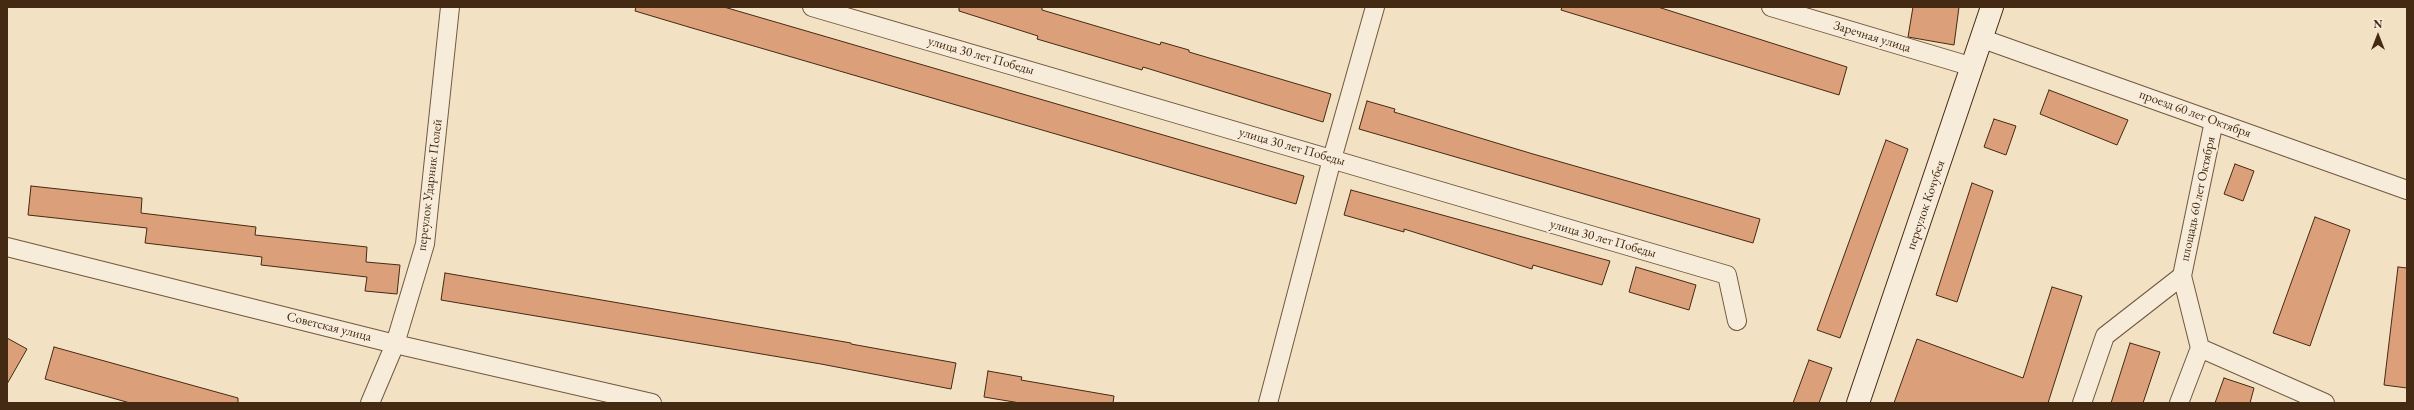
<!DOCTYPE html>
<html>
<head>
<meta charset="utf-8">
<style>
	body { margin:0 }
	#map { position:relative; width:2414px; height:410px; overflow:hidden; background:#f3e1c4; font-family:"EB Garamond",serif }
	canvas { display:block }
	.frame { position:absolute; inset:0; border:8px solid #442a13; pointer-events:none }
	.north { position:absolute; left:2358px; top:16px; width:40px; height:40px; -webkit-text-stroke:3px #f7ecd9; paint-order:stroke; rotate:0deg; font-size:11px; font-weight:700; line-height:16px; text-align:center; color:#442a13 }
	.north::after { content:''; display:block; margin:auto; width:14px; height:18px; background:#442a13; clip-path:polygon(50% 0,100% 100%,50% 72%,0 100%) }
</style>
</head>
<body>
<div id="map">
<canvas width="2414" height="410"></canvas>
<div class="frame"></div>
<div class="north">N</div>
</div>
<script>
const c = document.querySelector('canvas').getContext('2d');
c.lineJoin = 'round';
function fill(path, color) { c.fillStyle = color; c.fill(path, 'evenodd'); }
const poly = rows => new Path2D(rows.map(r => 'M' + r).join(''));
function trace(path, color, width, dash) { c.strokeStyle = color; c.lineWidth = width; c.lineCap = dash ? 'butt' : 'round'; c.setLineDash(dash || []); c.stroke(path); }
function label(font, color, halo, rows, align = 'center') {
  c.font = font + ' "EB Garamond",serif'; c.lineWidth = 4; c.setLineDash([]); c.textBaseline = 'middle'; c.strokeStyle = halo; c.fillStyle = color; for (const [text, x, y, turn = 0] of rows) {
    c.save(); c.translate(x, y); c.rotate((+turn || 0) * Math.PI / 180); c.textAlign = isNaN(turn) ? turn : align; if (halo) c.strokeText(text, 0, 0); c.fillText(text, 0, 0); c.restore();
  }
}
const building = poly([
	[636,7,724,7,1304,176,1296,204,692,28,635,11,636,7],
	[959,7,1042,7,1042,10,1160,45,1161,42,1189,50,1189,52,1331,94,1323,122,1143,67,1142,70,1037,39,1038,36,959,11,959,7],
	[1562,7,1658,7,1847,67,1839,95,1561,10,1562,7],
	[1913,7,1959,7,1954,45,1908,37,1913,7],
	[2049,90,2128,120,2117,145,2040,114,2049,90],
	[1367,101,1395,109,1394,112,1533,154,1760,219,1753,243,1359,129,1367,101],
	[1994,119,2016,126,2006,155,1984,147,1994,119],
	[1886,140,1908,149,1840,338,1817,330,1886,140],
	[2235,164,2254,171,2243,201,2224,194,2235,164],
	[1972,183,1993,191,1957,302,1936,295,1972,183],
	[31,186,142,198,141,213,256,227,255,235,367,247,366,262,400,265,397,294,365,291,367,277,261,265,262,257,145,243,147,228,28,215,31,186],
	[1351,190,1610,261,1602,285,1533,265,1532,269,1404,229,1404,232,1344,215,1351,190],
	[2315,217,2350,230,2310,346,2273,333,2315,217],
	[1636,267,1696,285,1689,310,1629,292,1636,267],
	[2398,267,2407,268,2407,388,2384,385,2398,267],
	[445,273,851,343,851,344,956,363,951,389,821,364,441,300,445,273],
	[2052,287,2082,296,2048,403,1894,403,1917,339,2023,378,2052,287],
	[7,338,27,349,7,384,7,338],
	[2130,343,2160,352,2143,403,2111,403,2130,343],
	[54,347,238,398,238,403,130,403,45,379,54,347],
	[1809,360,1832,368,1819,403,1793,403,1809,360],
	[988,371,1022,377,1021,380,1114,396,1113,403,1020,403,984,397,988,371],
	[2224,378,2254,388,2250,403,2215,403,2224,378]
]);
const street = poly([
	[812,7,1727,275,1737,321],
	[1771,7,1973,67],
	[1983,39,2407,190],
	[7,247,395,344,652,403],
	[2200,348,2325,403],
	[370,403,395,344,425,244,450,7],
	[1268,403,1332,159,1375,7],
	[2082,403,2105,336,2182,276,2214,121],
	[2179,403,2200,348,2182,276]
]);
const secondary = poly([
	[1858,403,1992,7]
]);
const streetNames = [
	["Заречная улица",1872,37,17],
	["улица 30 лет Победы",981,56,16],
	["проезд 60 лет Октября",2195,114,20],
	["улица 30 лет Победы",1292,147,16],
	["переулок Ударник Полей",430,185,-83],
	["площадь 60 лет Октября",2198,199,-78],
	["переулок Кочубея",1926,205,-71],
	["улица 30 лет Победы",1603,239,16],
	["Советская улица",329,327,14]
];
fill(building, '#db9f7a');
trace(building, '#442a13', 1);
trace(street, '#70583f', 20);
trace(secondary, '#442a13', 24);
trace(street, '#f7ecd9', 18);
trace(secondary, '#f7ecd9', 22);
label('13px', '#442a13', '#f7ecd9', streetNames);
</script>
</body>
</html>
